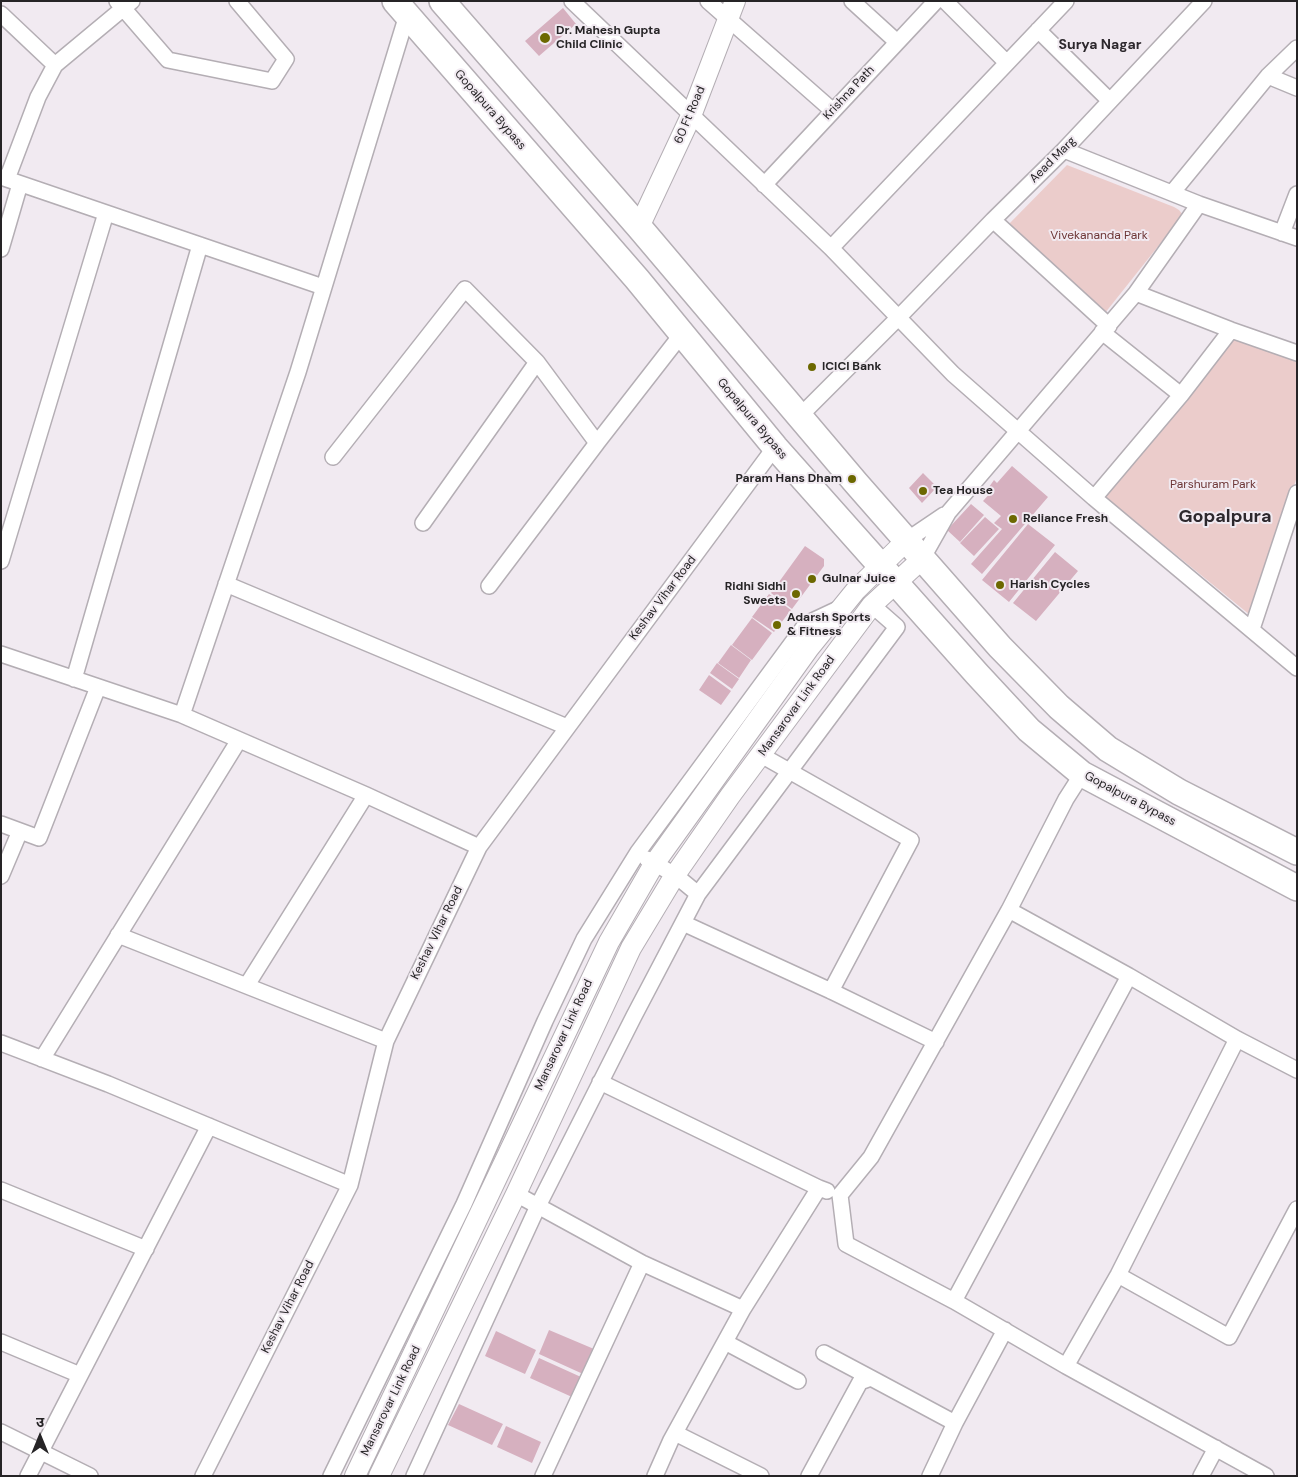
<!DOCTYPE html>
<html>
<head>
<meta charset="utf-8">
<style>
	body { margin:0 }
	#map { position:relative; width:1298px; height:1477px; overflow:hidden; background:#f1eaf1; font-family:"DM Sans","Noto Sans Devanagari",sans-serif }
	canvas { display:block }
	.frame { position:absolute; inset:0; border:2px solid #262426; pointer-events:none }
	.north { position:absolute; left:15px; top:1412px; width:50px; height:50px; -webkit-text-stroke:4px #f1eaf1; paint-order:stroke; rotate:0deg; font-size:14px; font-weight:700; line-height:20px; text-align:center; color:#262426 }
	.north::after { content:''; display:block; margin:auto; width:18px; height:22px; background:#262426; clip-path:polygon(50% 0,100% 100%,50% 72%,0 100%) }
</style>
</head>
<body>
<div id="map">
<canvas width="1298" height="1477"></canvas>
<div class="frame"></div>
<div class="north">उ</div>
</div>
<script>
const c = document.querySelector('canvas').getContext('2d');
c.lineJoin = 'round';
function fill(path, color) { c.fillStyle = color; c.fill(path, 'evenodd'); }
const poly = rows => new Path2D(rows.map(r => 'M' + r).join(''));
function trace(path, color, width, dash) { c.strokeStyle = color; c.lineWidth = width; c.lineCap = dash ? 'butt' : 'round'; c.setLineDash(dash || []); c.stroke(path); }
function label(font, color, halo, rows, align = 'center') {
  c.font = font + ' "DM Sans",sans-serif'; c.lineWidth = 4; c.setLineDash([]); c.textBaseline = 'middle'; c.strokeStyle = halo; c.fillStyle = color; for (const [text, x, y, turn = 0] of rows) {
    c.save(); c.translate(x, y); c.rotate((+turn || 0) * Math.PI / 180); c.textAlign = isNaN(turn) ? turn : align; if (halo) c.strokeText(text, 0, 0); c.fillText(text, 0, 0); c.restore();
  }
}
const green = poly([
	[1067,165,1174,207,1179,210,1183,215,1105,313,1009,224],
	[1233,339,1297,362,1297,477,1250,615,1104,496]
]);
const building = poly([
	[563,8,576,24,539,56,525,41],
	[1012,466,1048,497,982,574,971,564,1002,529,994,523,1001,516,983,501,993,490,989,487,994,480,997,483],
	[923,473,937,487,922,503,909,488],
	[971,504,984,515,960,542,947,530],
	[985,517,999,529,974,556,960,543],
	[1028,524,1055,545,1009,602,982,580],
	[805,546,824,559,824,566,792,609,771,593],
	[1055,552,1078,571,1036,621,1013,603],
	[769,594,791,610,774,632,752,617],
	[752,618,772,633,752,660,732,645],
	[731,645,751,660,739,678,718,663],
	[717,663,739,679,732,689,710,673],
	[709,675,731,691,721,705,699,690],
	[549,1330,594,1349,583,1374,539,1354],
	[496,1331,536,1350,525,1374,485,1356],
	[539,1358,581,1377,572,1397,530,1378],
	[459,1404,503,1424,492,1445,448,1425],
	[506,1426,541,1442,532,1463,497,1447]
]);
const minor = poly([
	[117,1,168,60,272,81,286,59,237,1],
	[572,1,831,248,953,374,1094,498,1297,668],
	[708,1,833,111],
	[852,1,897,42],
	[945,1,1007,63],
	[1,14,55,65,132,1],
	[1038,30,1110,101],
	[1268,76,1297,88],
	[1064,150,1199,204,1297,238],
	[1,177,323,287],
	[7,179,38,97,55,65],
	[764,185,936,1],
	[1172,193,1268,76,1297,48],
	[993,220,1109,326],
	[1282,233,1297,194],
	[831,248,1066,1],
	[1,249,20,184],
	[1136,293,1231,330,1297,353],
	[1102,332,1181,395],
	[799,417,899,317,993,220,1064,150,1204,1],
	[597,443,681,335],
	[333,457,465,289,537,362,423,523],
	[1094,498,1181,395,1231,330],
	[907,540,944,515],
	[922,559,948,513,1136,293,1199,204],
	[1,561,106,213],
	[226,584,567,727],
	[489,586,597,443,537,362],
	[1252,629,1297,493],
	[1,654,182,715,298,372,407,15],
	[74,679,200,245],
	[182,715,366,795,479,847],
	[761,755,911,840,831,991],
	[1082,774,1066,799,1009,910,871,1157,840,1195,846,1244,954,1301,1066,1366,1266,1476],
	[1,824,39,838,98,687],
	[647,859,675,875,698,894],
	[1,876,20,831],
	[1009,910,1129,976,1237,1039,1297,1070],
	[683,923,831,991,936,1042],
	[118,935,386,1041],
	[247,985,366,795],
	[1,1043,108,1084,350,1185],
	[42,1059,239,740],
	[600,1082,819,1188,827,1191],
	[1,1190,146,1249],
	[516,1194,642,1263,743,1309],
	[1118,1275,1229,1337,1297,1209],
	[954,1301,1129,976],
	[1,1342,80,1375],
	[725,1342,798,1381],
	[824,1353,871,1378],
	[1066,1366,1118,1275,1237,1039],
	[1,1432,90,1476],
	[675,1433,761,1476],
	[28,1476,209,1126],
	[203,1476,350,1185,386,1041,479,847,775,447],
	[331,1476,464,1204,545,1021,584,939,638,852,806,624,838,609],
	[414,1476,538,1206,634,1016,698,894,897,627,872,605],
	[543,1476,642,1263],
	[655,1476,671,1440,743,1309,819,1188],
	[809,1476,860,1382,871,1378,955,1423],
	[930,1476,955,1423,1005,1330],
	[1201,1476,1216,1448]
]);
const tertiary = poly([
	[639,227,691,116,735,1],
	[355,1476,609,942,654,864,809,648,856,590,907,540],
	[379,1476,516,1194,631,948,675,875,730,796,825,668,872,605,922,559]
]);
const primary = poly([
	[395,1,637,279,775,447,977,674,1029,730,1082,774,1297,888],
	[442,1,639,227,856,483,1000,647,1059,707,1108,749,1179,792,1297,852]
]);
const markers = [
	[545,38,6,"#6c6800"],
	[812,367,5,"#6c6800"],
	[852,479,5,"#6c6800"],
	[923,491,5,"#6c6800"],
	[1013,519,5,"#6c6800"],
	[812,579,5,"#6c6800"],
	[1000,585,5,"#6c6800"],
	[796,594,5,"#6c6800"],
	[777,625,5,"#6c6800"]
];
const poiNames = [
	["Dr. Mahesh Gupta",556,31],
	["Child Clinic",556,45],
	["ICICI Bank",822,367],
	["Param Hans Dham",842,479,"right"],
	["Tea House",933,491],
	["Reliance Fresh",1023,519],
	["Gulnar Juice",822,579],
	["Harish Cycles",1010,585],
	["Ridhi Sidhi",786,587,"right"],
	["Sweets",786,601,"right"],
	["Adarsh Sports",787,618],
	["& Fitness",787,632]
];
const streetNames = [
	["Krishna Path",849,93,-47],
	["Gopalpura Bypass",490,110,49],
	["60 Ft Road",690,115,-67],
	["Aead Marg",1053,160,-45],
	["Gopalpura Bypass",752,419,50],
	["Keshav Vihar Road",663,598,-53],
	["Mansarovar Link Road",797,706,-54],
	["Gopalpura Bypass",1130,799,28],
	["Keshav Vihar Road",437,933,-64],
	["Mansarovar Link Road",564,1035,-65],
	["Keshav Vihar Road",288,1307,-63],
	["Mansarovar Link Road",391,1401,-64]
];
const parkNames = [
	["Vivekananda Park",1099,236],
	["Parshuram Park",1213,485]
];
const neighbourhoodNames = [
	["Surya Nagar",1100,45]
];
const districtNames = [
	["Gopalpura",1225,517]
];
fill(green, '#ebcccb');
fill(building, '#d6b0bf');
trace(minor, '#b4aeb4', 18);
trace(tertiary, '#b4aeb4', 22);
trace(primary, '#b4aeb4', 28);
trace(minor, '#fff', 15);
trace(tertiary, '#fff', 20);
trace(primary, '#fff', 25);
for (const [x, y, r, color] of markers) { const dot = new Path2D(); dot.arc(x, y, r, 0, 2 * Math.PI); c.fillStyle = color; c.fill(dot); trace(dot, '#f1eaf1', 2); }
label('bold 12px', '#262426', '#f1eaf1', poiNames, 'left');
label('12px', '#262426', '#f1eaf1', streetNames);
label('12px', '#6d3636', '#f1eaf1', parkNames);
label('bold 14px', '#2d282d', '#f1eaf1', neighbourhoodNames);
label('bold 18px', '#2d282d', '#f1eaf1', districtNames);
</script>
</body>
</html>
